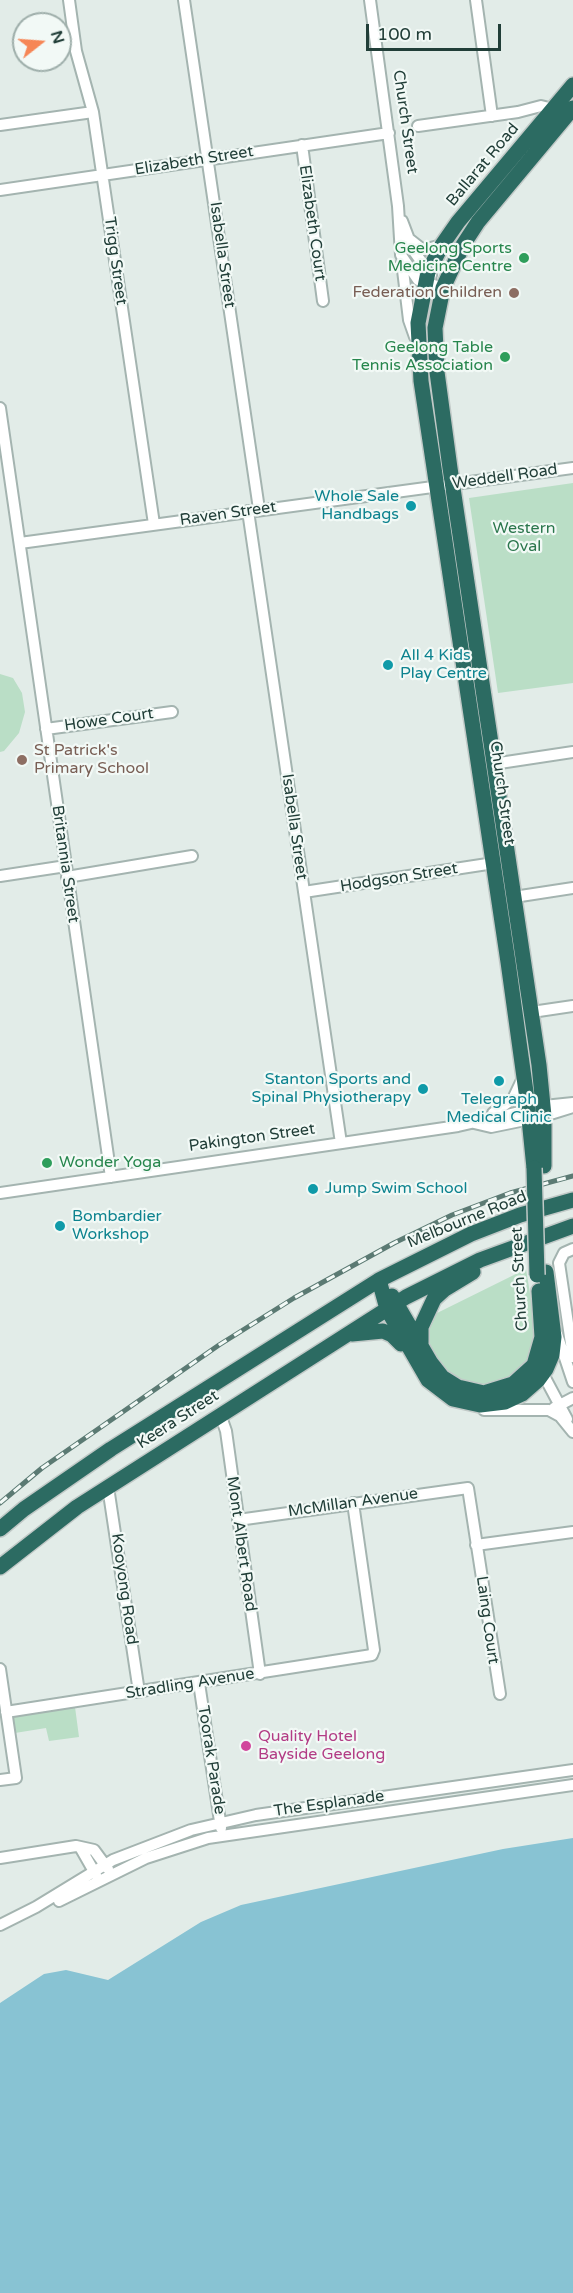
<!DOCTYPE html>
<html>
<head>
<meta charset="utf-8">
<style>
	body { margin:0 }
	#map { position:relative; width:573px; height:2293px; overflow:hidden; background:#e2ece8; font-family:"Varela Round",sans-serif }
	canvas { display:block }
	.north { position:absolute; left:12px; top:12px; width:60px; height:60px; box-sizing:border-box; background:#f2f9f6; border:2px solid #9eaeaa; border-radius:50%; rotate:73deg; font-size:16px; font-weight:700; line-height:24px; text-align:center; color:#213e38 }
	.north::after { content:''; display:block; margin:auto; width:21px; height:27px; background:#f68656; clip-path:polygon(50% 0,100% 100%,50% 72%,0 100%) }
	.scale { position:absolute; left:366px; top:24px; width:135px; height:27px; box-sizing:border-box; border:3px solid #213e38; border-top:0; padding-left:8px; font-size:18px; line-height:21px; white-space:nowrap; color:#213e38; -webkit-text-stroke:4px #f2f9f6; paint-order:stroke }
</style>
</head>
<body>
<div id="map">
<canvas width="573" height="2293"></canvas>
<div class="north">N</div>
<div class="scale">100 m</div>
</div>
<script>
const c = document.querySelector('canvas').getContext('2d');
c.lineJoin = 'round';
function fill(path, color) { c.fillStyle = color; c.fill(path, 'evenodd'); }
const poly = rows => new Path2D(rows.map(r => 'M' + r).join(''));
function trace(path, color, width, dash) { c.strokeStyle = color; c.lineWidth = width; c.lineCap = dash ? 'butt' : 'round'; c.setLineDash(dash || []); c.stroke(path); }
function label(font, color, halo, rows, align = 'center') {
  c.font = font + ' "Varela Round",sans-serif'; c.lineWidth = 4.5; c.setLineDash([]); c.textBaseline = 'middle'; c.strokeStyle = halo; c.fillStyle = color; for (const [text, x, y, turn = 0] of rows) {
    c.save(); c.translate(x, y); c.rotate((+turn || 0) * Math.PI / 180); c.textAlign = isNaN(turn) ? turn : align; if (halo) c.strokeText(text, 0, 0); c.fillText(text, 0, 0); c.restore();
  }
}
const green = poly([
	[573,483,573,683,498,693,469,498],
	[0,674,13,678,22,693,25,712,19,733,4,751,0,752],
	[526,1269,536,1330,534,1344,527,1362,510,1379,487,1386,465,1384,443,1369,424,1337,429,1317],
	[75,1707,79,1737,49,1741,46,1728,15,1733,12,1716]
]);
const water = poly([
	[573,1838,573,2293,0,2293,0,2003,44,1974,66,1970,108,1980,201,1922,241,1905,503,1849]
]);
const minor = poly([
	[69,0,76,51,93,112,154,524],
	[184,0,259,509],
	[370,0,398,206,401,255,418,280,443,288],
	[476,0,492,116],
	[0,125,93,112],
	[418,126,518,112,541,106,553,109,555,112],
	[302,145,323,301],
	[0,190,389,133],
	[402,221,413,250,431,275],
	[409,239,423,250,442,245],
	[402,262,409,320,415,337],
	[0,408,111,1177],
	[248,511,341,1143],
	[20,543,573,468],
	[46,729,172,712],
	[493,764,573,752],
	[0,876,66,866],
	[67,877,192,856],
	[304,892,494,863],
	[514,897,573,888],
	[532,1012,573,1006],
	[544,1106,573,1103],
	[493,1113,513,1099,523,1078],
	[544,1116,573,1107],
	[474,1123,491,1127,530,1119],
	[0,1193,458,1126,528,1110],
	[573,1249,564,1253,559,1263,573,1357],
	[557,1334,573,1382],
	[543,1374,567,1419],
	[554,1408,573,1398],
	[484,1410,549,1410,560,1416,573,1432],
	[220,1414,226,1431,260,1674],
	[108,1487,139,1692],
	[238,1520,468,1488,500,1694],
	[476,1545,573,1532],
	[0,1669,16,1778,0,1780],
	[199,1683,221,1828],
	[6,1712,372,1655,374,1650,353,1503],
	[80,1847,96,1875],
	[0,1858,76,1846,94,1850,108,1869],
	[59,1901,146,1858,208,1838,573,1785],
	[0,1925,36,1907,113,1860,191,1830,256,1815,573,1770]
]);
const highway = poly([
	[544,1166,544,1116,539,1065,450,468,437,372,435,328,443,288,463,245,478,222,573,108],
	[534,1168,527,1099,508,962,421,381,418,323,428,272,442,245,458,222,573,85],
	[379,1280,387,1309,428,1380,453,1399,480,1405,505,1402,522,1394,538,1380,546,1369,552,1355,554,1337,546,1272],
	[392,1296,431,1363,442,1377,458,1387,484,1393,513,1384,534,1365,542,1337,539,1291],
	[352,1334,383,1331,392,1335,401,1344],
	[421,1344,421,1327,434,1299,445,1289,473,1272],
	[0,1529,24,1509,111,1449,379,1280,471,1234,520,1215,573,1200],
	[0,1567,77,1507,406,1297,480,1260,573,1226]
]);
const rail = poly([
	[0,1503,42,1468,219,1345,294,1298,394,1243,452,1215,510,1193,573,1176]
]);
const highwayBridge = poly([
	[534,1168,537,1275]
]);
const markers = [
	[524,258,6,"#2e9e5b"],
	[514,293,6,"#8d6e63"],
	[505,357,6,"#2e9e5b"],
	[411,506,6,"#0f9aa8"],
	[388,665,6,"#0f9aa8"],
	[22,760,6,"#8d6e63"],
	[499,1081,6,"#0f9aa8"],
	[423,1089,6,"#0f9aa8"],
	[47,1163,6,"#2e9e5b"],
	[313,1189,6,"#0f9aa8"],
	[60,1226,6,"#0f9aa8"],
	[246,1746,6,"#d1479c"]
];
const streetNames = [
	["Church Street",405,122,82],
	["Elizabeth Street",194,161,-9],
	["Ballarat Road",483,165,-50],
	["Elizabeth Court",312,223,82],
	["Isabella Street",222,255,82],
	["Trigg Street",115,261,82],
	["Weddell Road",505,477,-8],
	["Raven Street",228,514,-8],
	["Howe Court",109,720,-8],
	["Church Street",502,793,82],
	["Isabella Street",294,827,82],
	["Britannia Street",65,864,82],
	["Hodgson Street",399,878,-9],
	["Pakington Street",252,1138,-8],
	["Melbourne Road",467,1220,-22],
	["Church Street",520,1279,-93],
	["Keera Street",178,1420,-33],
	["McMillan Avenue",353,1503,-8],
	["Mont Albert Road",241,1544,82],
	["Kooyong Road",124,1589,82],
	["Laing Court",487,1620,82],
	["Stradling Avenue",190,1684,-9],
	["Toorak Parade",211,1760,81],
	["The Esplanade",329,1804,-8]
];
const leisureNames = [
	["Geelong Sports",512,249],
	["Medicine Centre",512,267],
	["Geelong Table",493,348],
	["Tennis Association",493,366],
	["Wonder Yoga",59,1163,"left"]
];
const educationNames = [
	["Federation Children",502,293],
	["St Patrick's",34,751,"left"],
	["Primary School",34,769,"left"]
];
const cultureNames = [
	["Whole Sale",399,497,"right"],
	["Handbags",399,515,"right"],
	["All 4 Kids",400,656],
	["Play Centre",400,674],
	["Stanton Sports and",411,1080,"right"],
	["Spinal Physiotherapy",411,1098,"right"],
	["Telegraph",499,1100,"center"],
	["Medical Clinic",499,1118,"center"],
	["Jump Swim School",325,1189],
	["Bombardier",72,1217],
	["Workshop",72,1235]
];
const parkNames = [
	["Western",524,529],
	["Oval",524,547]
];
const hotelNames = [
	["Quality Hotel",258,1737],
	["Bayside Geelong",258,1755]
];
fill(green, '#badec6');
fill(water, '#88c3d3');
trace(minor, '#a4b4b0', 14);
trace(highway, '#c1c9c7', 18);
trace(minor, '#fff', 10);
trace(highway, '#2c6b62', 15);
trace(rail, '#5b7a73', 5);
trace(rail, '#f2f9f6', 3, [9]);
trace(highwayBridge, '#c1c9c7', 18, []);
trace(highwayBridge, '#2c6b62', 15);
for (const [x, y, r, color] of markers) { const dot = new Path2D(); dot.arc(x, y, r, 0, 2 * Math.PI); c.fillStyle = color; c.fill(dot); trace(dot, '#f2f9f6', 2); }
label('16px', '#213e38', '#f2f9f6', streetNames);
label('16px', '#27864d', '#f2f9f6', leisureNames, 'right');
label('16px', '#785e54', '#f2f9f6', educationNames, 'right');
label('16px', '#0d838f', '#f2f9f6', cultureNames, 'left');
label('16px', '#2a764c', '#f2f9f6', parkNames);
label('16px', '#b23c85', '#f2f9f6', hotelNames, 'left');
</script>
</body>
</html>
